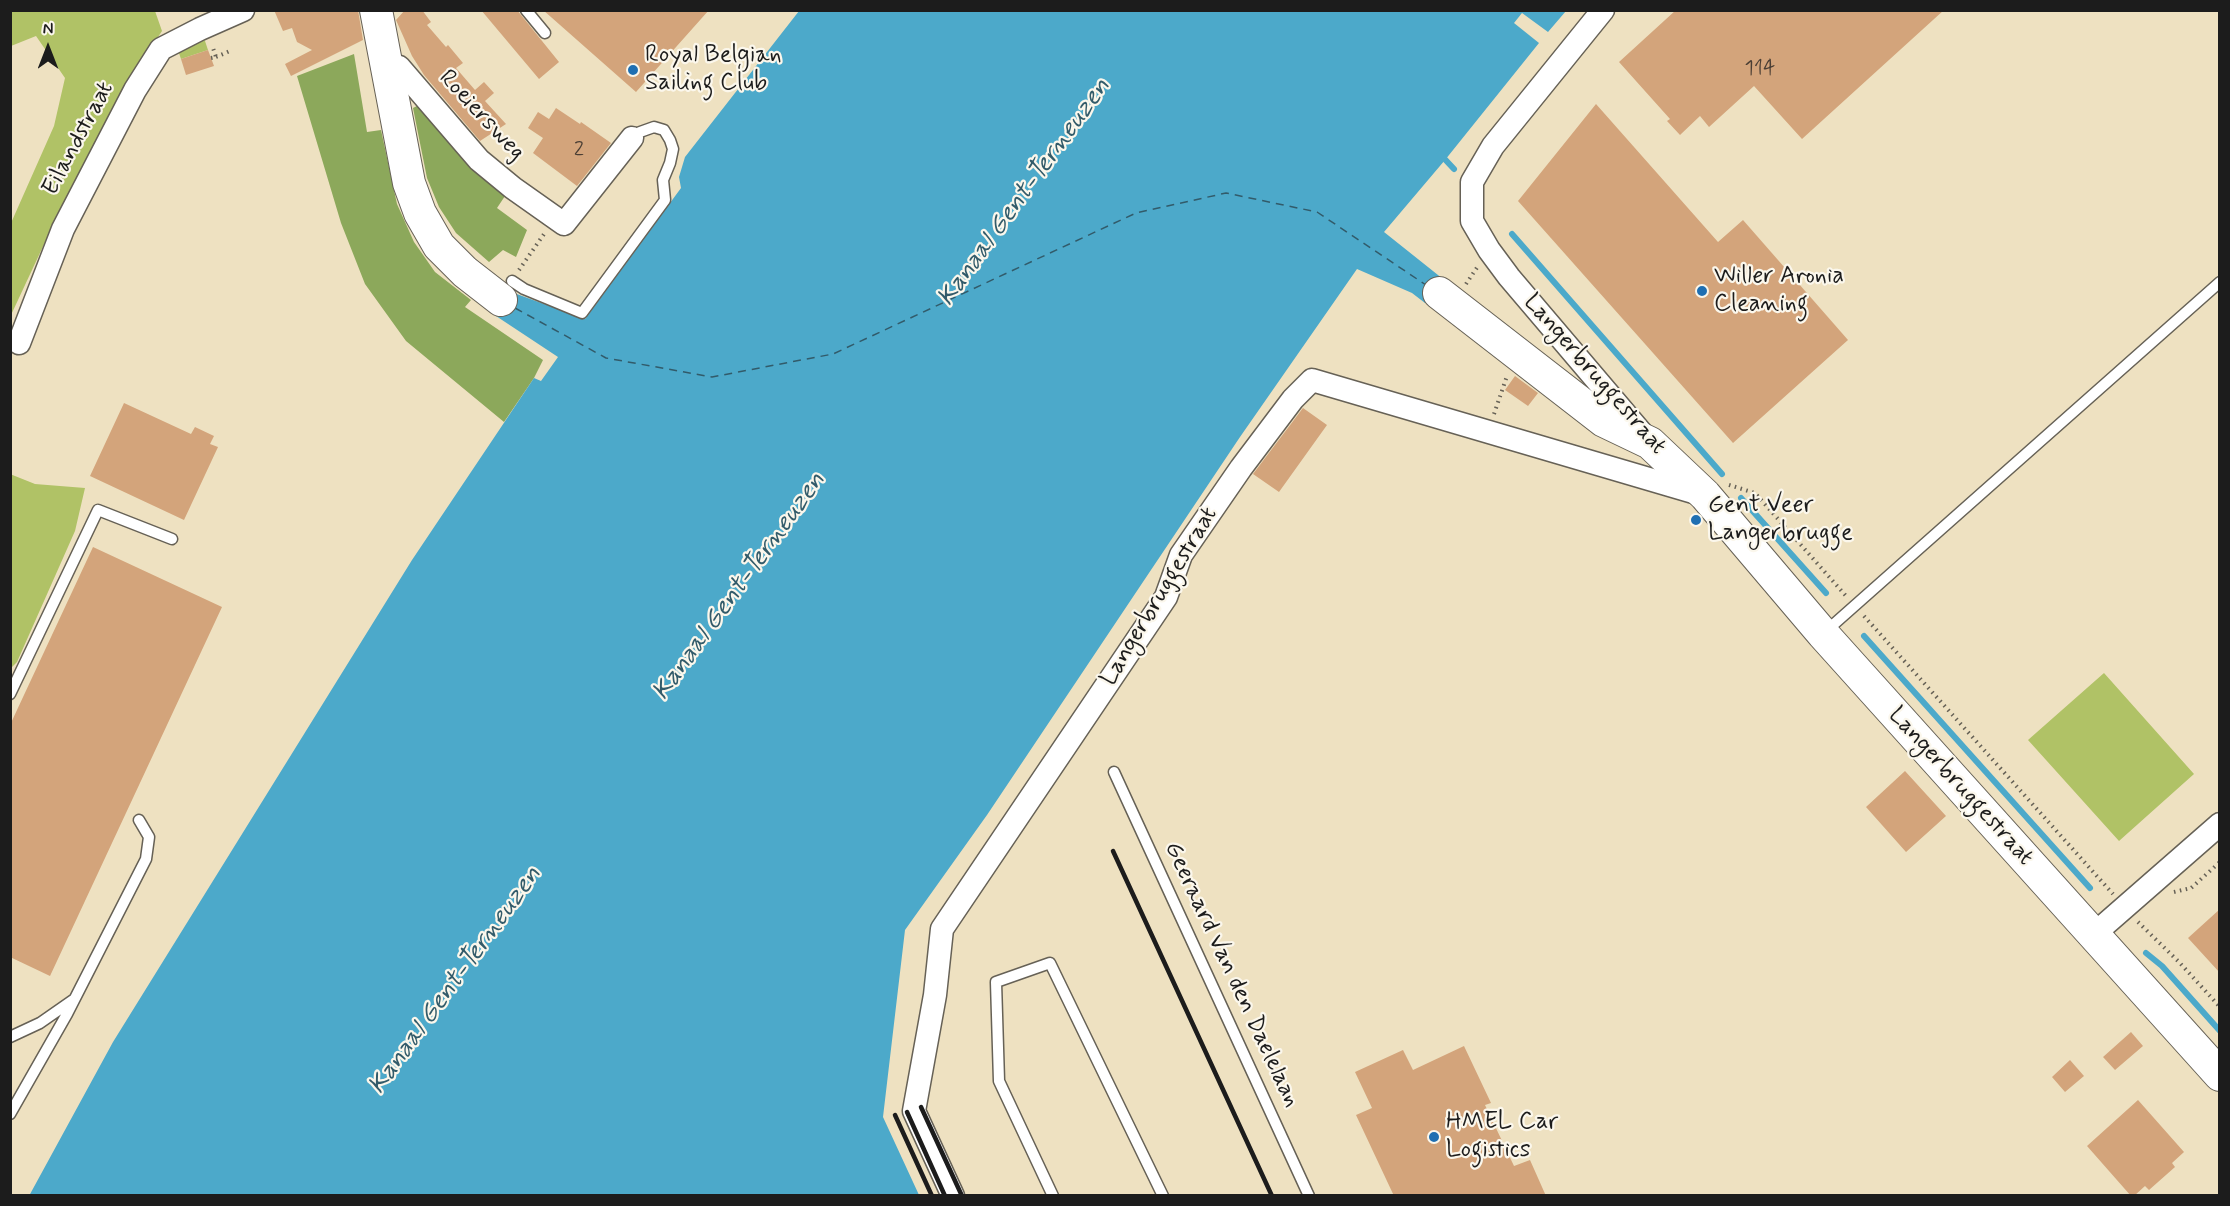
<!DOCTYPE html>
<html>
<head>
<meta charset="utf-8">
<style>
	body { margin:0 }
	#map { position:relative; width:2230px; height:1206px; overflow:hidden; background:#eee1c1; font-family:Mynerve,sans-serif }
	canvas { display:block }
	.frame { position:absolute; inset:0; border:12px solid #1c1c1c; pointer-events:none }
	.north { position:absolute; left:18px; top:18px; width:60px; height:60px; -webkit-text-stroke:4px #fbf7ec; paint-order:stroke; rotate:0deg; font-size:16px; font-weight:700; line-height:24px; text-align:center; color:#1c1c1c }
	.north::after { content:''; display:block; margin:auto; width:21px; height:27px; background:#1c1c1c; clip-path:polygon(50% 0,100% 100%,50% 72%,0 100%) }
</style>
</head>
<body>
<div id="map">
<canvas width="2230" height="1206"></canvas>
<div class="frame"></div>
<div class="north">N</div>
</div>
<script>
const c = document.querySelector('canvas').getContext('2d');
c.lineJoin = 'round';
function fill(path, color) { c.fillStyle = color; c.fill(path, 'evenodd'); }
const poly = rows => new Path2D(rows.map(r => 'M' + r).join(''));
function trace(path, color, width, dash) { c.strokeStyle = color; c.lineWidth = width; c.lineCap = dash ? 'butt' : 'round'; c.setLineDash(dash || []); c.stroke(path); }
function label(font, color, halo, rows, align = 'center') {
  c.font = font + ' Mynerve,sans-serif'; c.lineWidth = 4.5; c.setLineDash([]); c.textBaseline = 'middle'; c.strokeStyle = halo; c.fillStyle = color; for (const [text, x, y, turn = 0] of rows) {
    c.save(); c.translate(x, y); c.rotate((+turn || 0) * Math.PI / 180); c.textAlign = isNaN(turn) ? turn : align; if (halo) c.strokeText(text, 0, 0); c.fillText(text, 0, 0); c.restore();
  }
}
const green = poly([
	[11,11,155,11,162,31,126,85,53,225,11,315,11,223,54,126,65,78,36,36,11,46],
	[204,38,208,50,181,59,177,47],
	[10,474,35,484,85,488,75,531,17,662,11,668],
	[2104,673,2194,774,2119,841,2028,740]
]);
const forest = poly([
	[354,54,367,132,381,130,397,204,414,242,435,272,471,300,465,307,543,360,534,378,504,422,406,341,365,284,341,223,297,76],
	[421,104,507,193,497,208,527,230,516,257,503,250,489,262,456,233,439,207,427,178,413,108]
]);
const water = poly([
	[799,11,1566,11,1548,32,1522,13,1514,23,1539,43,1445,160,1384,232,1443,279,1429,299,1425,303,1412,293,1357,269,1240,437,987,815,905,930,883,1117,919,1195,29,1196,113,1042,412,560,534,378,541,381,558,357,496,316,514,293,585,319,681,188,679,177,685,157]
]);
const stream = poly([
	[1440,154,1454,169],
	[1512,234,1722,474],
	[1741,498,1826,593],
	[1864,636,2090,888],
	[2146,953,2162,966,2220,1031]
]);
const ferry = poly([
	[515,308,606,358,712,377,833,354,1136,213,1226,193,1317,212,1426,285]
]);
const building = poly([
	[274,10,358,10,363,40,291,76,285,64,312,50,297,42,292,28,283,31],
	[405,10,422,10,431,22,427,25,446,47,448,45,463,63,456,68,475,90,484,82,494,93,485,101,506,124,480,141,424,75,412,56,396,20],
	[481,10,517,10,559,62,539,79],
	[543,10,709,10,636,92],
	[1676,10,1944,10,1802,139,1754,86,1709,127,1700,116,1680,135,1667,121,1670,119,1619,62],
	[208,50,214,66,186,75,181,59],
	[1596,104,1718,242,1743,220,1848,340,1733,443,1518,201],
	[556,108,580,124,581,122,611,143,577,186,533,153,543,138,528,128,538,112,549,119],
	[1515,376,1538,393,1528,406,1505,390],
	[124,403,191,434,195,427,214,436,210,444,218,447,184,520,90,476],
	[1303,408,1327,425,1279,492,1253,474],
	[93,547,222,607,50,976,10,957,10,725],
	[1905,771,1946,816,1906,852,1866,807],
	[2220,909,2220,973,2188,938],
	[2131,1032,2143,1046,2115,1070,2103,1057],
	[1464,1046,1491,1103,1485,1105,1514,1166,1530,1160,1546,1196,1394,1196,1356,1115,1372,1108,1355,1072,1403,1050,1413,1070],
	[2070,1060,2084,1076,2065,1092,2052,1077],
	[2138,1100,2184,1152,2172,1163,2175,1167,2149,1190,2145,1186,2134,1196,2131,1196,2087,1146]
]);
const path = poly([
	[216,57,230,51],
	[211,58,216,57,212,45],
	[519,270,544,234],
	[1466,284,1478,266],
	[1494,414,1507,376],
	[1729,485,1755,493,1847,597],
	[1864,616,2113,894],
	[2174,892,2191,888,2220,862],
	[2138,922,2179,962,2220,1007]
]);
const service = poly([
	[526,10,545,33],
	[512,281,524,289,582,313,665,200,663,180,670,163,673,149,670,140,664,130,654,127,640,132,632,138],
	[1825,632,2220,282],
	[10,694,98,510,172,539],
	[1114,772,1309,1196],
	[10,1037,40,1023,73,1000],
	[10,1114,67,1014,146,859,149,837,139,820],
	[1053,1196,999,1081,996,982,1050,963,1163,1196]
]);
const minor = poly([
	[1603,10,1493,146,1472,182,1472,221,1489,250,1509,277,1645,437],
	[388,70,399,67,479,160,513,188,564,224,632,138],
	[19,343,63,229,135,90,161,49,200,29,243,10],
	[2093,935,2220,824],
	[953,1196,914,1111,935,995,942,929,1166,597,1181,555,1241,468,1293,399,1312,380,1700,494]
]);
const secondary = poly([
	[376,10,409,183,420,213,439,246,465,272,501,300],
	[1439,293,1604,421,1650,443,1705,495,1823,634,2220,1075]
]);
const rail = poly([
	[1113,851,1272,1196],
	[921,1107,962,1196],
	[907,1112,945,1196],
	[895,1115,932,1196]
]);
const markers = [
	[633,70,6,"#1f6fb2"],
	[1702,291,6,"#1f6fb2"],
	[1696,520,6,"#1f6fb2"],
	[1434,1137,6,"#1f6fb2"]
];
const numberNames = [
	["114",1760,70],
	["2",579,151]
];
const poiNames = [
	["Royal Belgian",645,56],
	["Sailing Club",645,84],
	["Willer Aronia",1714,277],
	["Cleaning",1714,305],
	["Gent Veer",1708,506],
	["Langerbrugge",1708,534],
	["HMEL Car",1446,1123],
	["Logistics",1446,1151]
];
const streetNames = [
	["Roeiersweg",481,116,47],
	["Eilandstraat",79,139,-62],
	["Langerbruggestraat",1594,375,49],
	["Langerbruggestraat",1160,597,-59],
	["Langerbruggestraat",1960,787,48],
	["Geeraard Van den Daelelaan",1231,975,65]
];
const waterNames = [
	["Kanaal Gent-Terneuzen",1025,193,-54],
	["Kanaal Gent-Terneuzen",740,587,-54],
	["Kanaal Gent-Terneuzen",456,981,-54]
];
fill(green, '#b0c266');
fill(forest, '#8ca85b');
fill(water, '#4ca9ca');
trace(stream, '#4ca9ca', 6);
trace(ferry, '#325b6a', 1.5, [8, 6]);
fill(building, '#d3a47b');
trace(service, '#666156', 13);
trace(minor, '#666156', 25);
trace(secondary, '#666156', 34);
trace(path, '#666156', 4, [1.5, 4.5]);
trace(service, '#fff', 10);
trace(minor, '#fff', 22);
trace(secondary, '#fff', 32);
trace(rail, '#1c1c1c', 4.5);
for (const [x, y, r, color] of markers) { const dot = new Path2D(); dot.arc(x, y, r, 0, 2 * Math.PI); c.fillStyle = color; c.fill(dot); trace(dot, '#fbf7ec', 2); }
label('21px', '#4a3e34', null, numberNames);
label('24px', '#1c1c1c', '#fbf7ec', poiNames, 'left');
label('24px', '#1c1c1c', '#fbf7ec', streetNames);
label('italic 26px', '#325b6a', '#fbf7ec', waterNames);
</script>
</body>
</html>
